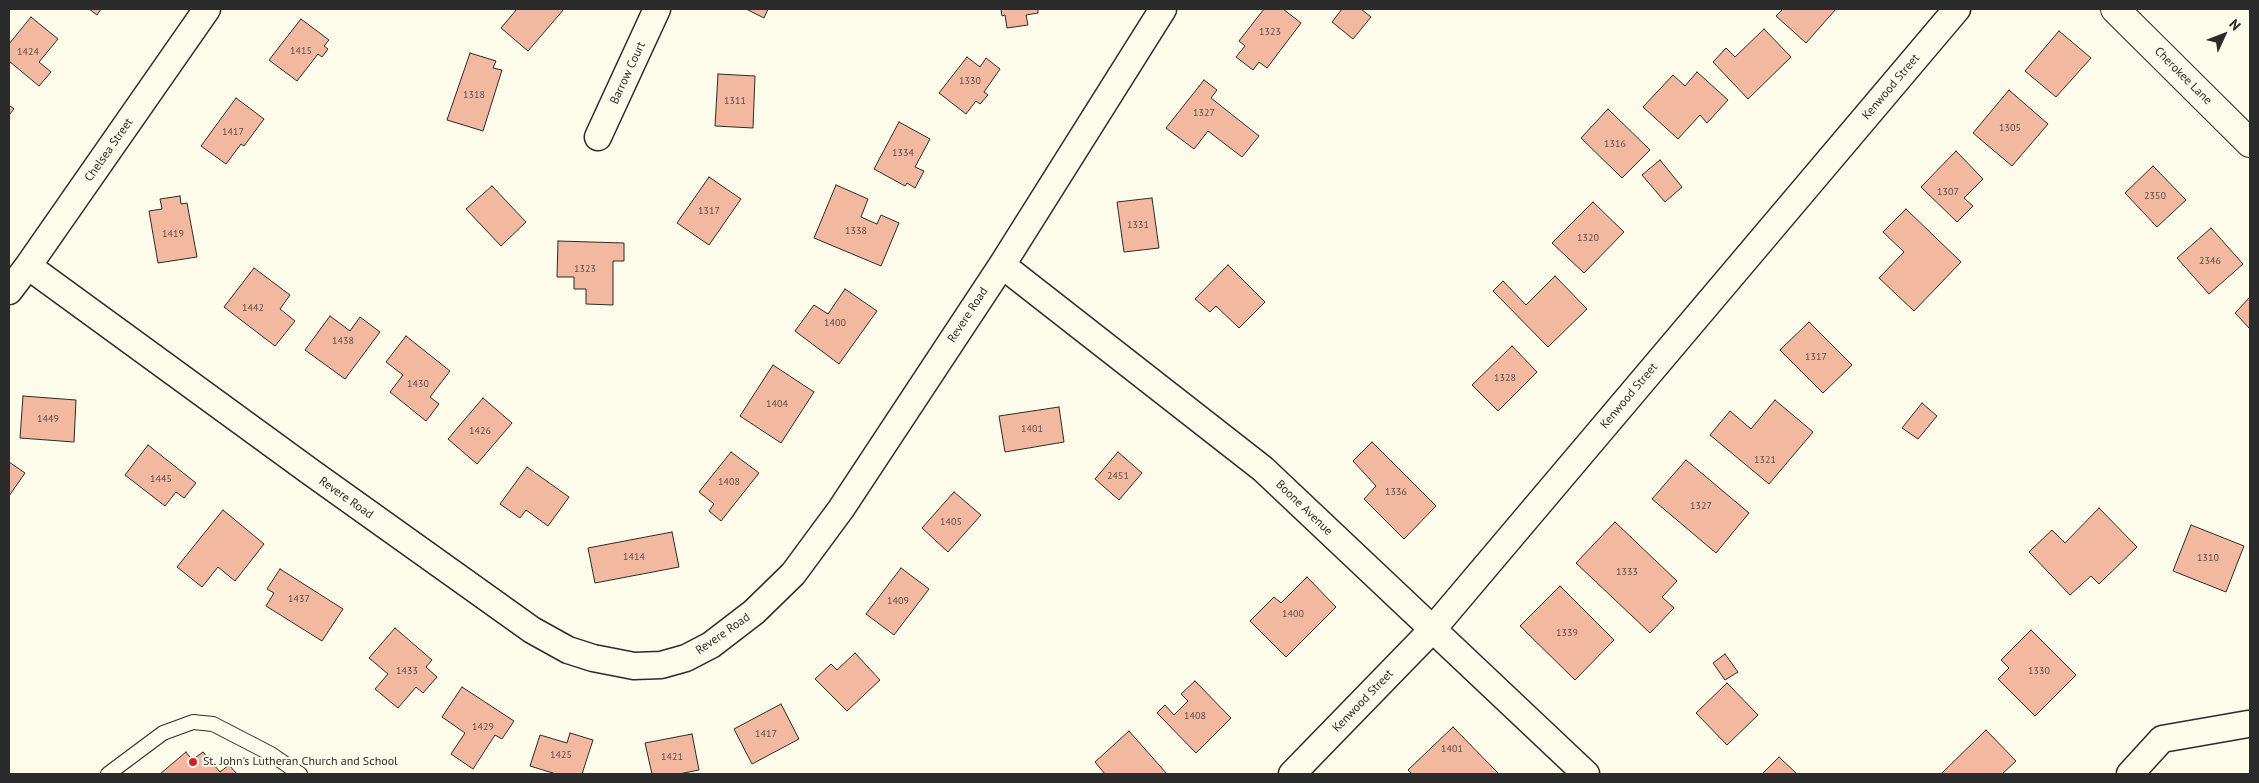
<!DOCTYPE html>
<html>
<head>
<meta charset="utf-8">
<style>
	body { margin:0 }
	#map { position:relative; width:2259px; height:783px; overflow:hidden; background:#fdfbea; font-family:"PT Sans",sans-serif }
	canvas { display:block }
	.frame { position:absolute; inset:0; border:10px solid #2b2b2b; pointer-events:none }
	.north { position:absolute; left:2199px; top:10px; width:50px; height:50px; -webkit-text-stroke:4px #fdfbea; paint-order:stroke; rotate:47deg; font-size:14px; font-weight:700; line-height:20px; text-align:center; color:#2b2b2b }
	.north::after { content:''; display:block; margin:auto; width:18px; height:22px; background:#2b2b2b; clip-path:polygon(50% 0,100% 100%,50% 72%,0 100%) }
</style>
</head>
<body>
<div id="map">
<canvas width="2259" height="783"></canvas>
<div class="frame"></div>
<div class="north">N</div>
</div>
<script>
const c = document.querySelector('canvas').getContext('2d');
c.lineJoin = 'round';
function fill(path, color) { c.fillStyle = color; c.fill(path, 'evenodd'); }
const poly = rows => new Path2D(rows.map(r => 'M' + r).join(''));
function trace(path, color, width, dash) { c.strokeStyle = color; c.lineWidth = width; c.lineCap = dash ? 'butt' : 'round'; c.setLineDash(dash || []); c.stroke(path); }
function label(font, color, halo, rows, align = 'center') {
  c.font = font + ' "PT Sans",sans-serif'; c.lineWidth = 4; c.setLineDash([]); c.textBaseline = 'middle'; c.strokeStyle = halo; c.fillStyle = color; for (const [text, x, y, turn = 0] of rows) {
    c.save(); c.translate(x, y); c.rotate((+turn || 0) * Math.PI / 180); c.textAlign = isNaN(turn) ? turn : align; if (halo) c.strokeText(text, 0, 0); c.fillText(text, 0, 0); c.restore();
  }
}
const building = poly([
	[89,9,101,9,97,15,89,9],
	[517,9,564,9,528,51,501,28,517,9],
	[746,9,768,9,764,18,746,9],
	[1001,9,1038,9,1038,13,1026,15,1028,25,1007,28,1005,15,1002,16,1001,9],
	[1264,9,1283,9,1301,23,1267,68,1259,62,1253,70,1236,57,1245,46,1239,41,1264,9],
	[1342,9,1361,9,1371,17,1353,39,1332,22,1342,9],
	[1783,9,1836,9,1806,43,1776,16,1783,9],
	[31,17,58,39,39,62,51,72,39,86,9,61,9,44,31,17],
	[301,19,329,40,324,46,328,49,322,57,318,54,297,81,269,60,301,19],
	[1764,29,1791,57,1748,99,1713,62,1726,48,1735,57,1764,29],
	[2059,31,2091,58,2056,97,2025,71,2059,31],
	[470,53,496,61,493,68,502,70,483,131,447,120,470,53],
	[967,57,980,67,986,58,1000,69,984,92,988,95,980,104,976,101,966,114,939,93,967,57],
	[1697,72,1728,100,1707,123,1700,115,1678,139,1643,107,1673,75,1685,86,1697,72],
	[718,74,755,76,753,128,715,126,718,74],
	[1204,80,1217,90,1211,98,1259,136,1242,157,1208,131,1194,149,1166,128,1204,80],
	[2009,90,2048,124,2012,166,1973,133,2009,90],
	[236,98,264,119,244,146,241,144,226,164,201,146,236,98],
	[9,105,14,109,9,115,9,105],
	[1608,109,1650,150,1622,178,1581,138,1608,109],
	[899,122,930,139,915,167,924,171,915,188,907,183,905,186,874,169,899,122],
	[1956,151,1983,179,1964,198,1973,206,1957,222,1921,187,1956,151],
	[1660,160,1682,187,1665,202,1642,175,1660,160],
	[2153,166,2186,200,2157,227,2125,193,2153,166],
	[709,177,741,199,709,245,677,223,709,177],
	[836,185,868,199,861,217,877,224,881,215,899,223,881,266,814,238,836,185],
	[492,186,526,222,501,246,466,209,492,186],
	[180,196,181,204,187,203,197,257,158,263,149,211,162,209,160,199,180,196],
	[1152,198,1159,248,1124,252,1117,202,1152,198],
	[1593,202,1624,232,1584,273,1552,243,1593,202],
	[1906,209,1961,262,1914,311,1879,278,1904,252,1883,232,1906,209],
	[2211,228,2243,264,2209,294,2177,258,2211,228],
	[558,241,624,243,624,261,613,261,613,305,586,304,586,289,574,289,574,277,557,277,558,241],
	[1228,265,1265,302,1239,328,1216,306,1210,312,1195,299,1228,265],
	[254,268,290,295,280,309,295,321,275,346,224,307,254,268],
	[1555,276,1587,309,1548,347,1493,291,1503,281,1526,305,1555,276],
	[845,289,877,311,839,364,795,331,814,305,828,314,845,289],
	[2250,297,2250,329,2235,313,2250,297],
	[330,316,350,331,360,317,380,332,345,379,305,350,330,316],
	[1809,322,1852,365,1823,393,1780,350,1809,322],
	[406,336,450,371,430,397,439,404,426,421,390,392,403,375,386,362,406,336],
	[1512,346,1537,372,1498,411,1472,385,1512,346],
	[773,365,814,392,781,443,740,416,773,365],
	[23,396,76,400,74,442,20,438,23,396],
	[483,398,512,423,477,464,448,439,483,398],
	[1775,400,1813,432,1769,484,1710,435,1730,411,1751,429,1775,400],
	[1922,403,1937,416,1918,439,1902,428,1922,403],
	[1059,407,1064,442,1005,452,999,416,1059,407],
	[1372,442,1436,506,1404,539,1364,499,1376,486,1353,461,1372,442],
	[148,445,196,483,184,498,176,492,165,506,125,475,148,445],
	[731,452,759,473,721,521,709,511,714,504,699,492,731,452],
	[1118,452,1142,473,1119,500,1095,479,1118,452],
	[1686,460,1749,513,1716,553,1652,499,1686,460],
	[9,462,25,473,9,496,9,462],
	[527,467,569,497,548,526,526,510,520,518,500,504,527,467],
	[954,492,981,515,948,552,922,528,954,492],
	[2099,508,2137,547,2099,584,2091,576,2070,595,2029,552,2052,530,2065,543,2099,508],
	[223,510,264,544,235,581,218,567,202,587,177,567,223,510],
	[1615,522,1677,581,1662,597,1674,608,1650,633,1576,563,1615,522],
	[2191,525,2244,546,2226,592,2173,571,2191,525],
	[672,532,679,567,595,583,588,548,672,532],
	[901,568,929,589,894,635,866,614,901,568],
	[280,569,343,609,322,641,266,606,274,593,267,589,280,569],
	[1307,577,1336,607,1286,657,1250,621,1274,597,1281,603,1307,577],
	[1560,586,1614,640,1575,680,1520,626,1560,586],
	[395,628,432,660,426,667,437,677,423,693,416,687,398,708,375,689,388,674,369,658,395,628],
	[2031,630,2076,675,2035,716,1998,679,2009,668,2001,660,2031,630],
	[855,653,880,680,847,711,815,679,831,664,837,670,855,653],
	[1725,654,1738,672,1725,680,1713,663,1725,654],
	[1195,681,1231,718,1196,753,1157,713,1165,705,1174,715,1188,701,1181,694,1195,681],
	[1727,683,1758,715,1727,745,1696,713,1727,683],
	[462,687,514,721,502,739,495,735,473,769,451,754,465,733,442,717,462,687],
	[781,704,799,739,752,764,734,729,781,704],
	[1453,727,1499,774,1412,774,1408,770,1453,727],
	[1986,730,2016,761,2002,774,1941,774,1986,730],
	[1129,731,1167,774,1105,774,1095,762,1129,731],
	[570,733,593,740,582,774,556,774,530,766,540,735,567,743,570,733],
	[692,734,699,770,679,774,652,774,645,743,692,734],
	[186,752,192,760,203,752,220,772,229,765,237,774,160,774,186,752],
	[1779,757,1797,774,1762,774,1779,757]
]);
const service = poly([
	[108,774,163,733,193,722,213,724,271,754,300,774]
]);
const minor = poly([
	[598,137,657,9],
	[1002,265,1263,469,1586,774],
	[28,266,312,473,532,630,568,650,593,658,634,666,661,665,686,658,711,645,754,612,793,574,841,509,1002,265,1163,9],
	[9,291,28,266,207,9],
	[1292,774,1432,630,1957,9],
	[2130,774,2162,739,2248,724]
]);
const tertiary = poly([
	[2115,9,2250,143]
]);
const markers = [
	[193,762,5,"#c62828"]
];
const numberNames = [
	["1323",1270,32],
	["1415",301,51],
	["1424",28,52],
	["1330",970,81],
	["1318",474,95],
	["1311",735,101],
	["1327",1204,113],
	["1305",2010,128],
	["1417",233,132],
	["1316",1615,144],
	["1334",903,153],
	["1307",1948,192],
	["2350",2155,196],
	["1317",709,211],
	["1331",1138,225],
	["1338",856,231],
	["1419",173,234],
	["1320",1588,238],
	["2346",2210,261],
	["1323",585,269],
	["1442",253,308],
	["1400",835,323],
	["1438",343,341],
	["1317",1816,357],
	["1328",1505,378],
	["1430",418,384],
	["1404",777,404],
	["1449",48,419],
	["1401",1032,429],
	["1426",480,431],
	["1321",1765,460],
	["2451",1118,476],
	["1445",161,479],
	["1408",729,482],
	["1336",1396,492],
	["1327",1701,506],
	["1405",951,522],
	["1414",634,557],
	["1310",2208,558],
	["1333",1627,572],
	["1437",299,599],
	["1409",898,601],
	["1400",1293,614],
	["1339",1567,633],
	["1433",407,671],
	["1330",2039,671],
	["1408",1195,716],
	["1429",483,727],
	["1417",766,734],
	["1401",1452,749],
	["1425",561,755],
	["1421",672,757]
];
const streetNames = [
	["Barrow Court",628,73,-65],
	["Cherokee Lane",2183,76,45],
	["Kenwood Street",1891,87,-50],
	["Chelsea Street",109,150,-55],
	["Revere Road",968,315,-57],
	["Kenwood Street",1629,396,-50],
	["Revere Road",346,498,35],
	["Boone Avenue",1304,508,44],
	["Revere Road",723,634,-35],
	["Kenwood Street",1363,701,-46]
];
const poiNames = [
	["St. John's Lutheran Church and School",203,762]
];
fill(building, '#f2b8a0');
trace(building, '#2b2b2b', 1);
trace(service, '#2b2b2b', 16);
trace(minor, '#2b2b2b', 29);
trace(tertiary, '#2b2b2b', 30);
trace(service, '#fdfbea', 14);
trace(minor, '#fdfbea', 26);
trace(tertiary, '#fdfbea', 28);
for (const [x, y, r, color] of markers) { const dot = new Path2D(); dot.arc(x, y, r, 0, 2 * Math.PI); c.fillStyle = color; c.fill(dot); trace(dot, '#fdfbea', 2); }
label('10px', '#5d4e48', null, numberNames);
label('12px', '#2b2b2b', '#fdfbea', streetNames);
label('12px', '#2b2b2b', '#fdfbea', poiNames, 'left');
</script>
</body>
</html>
